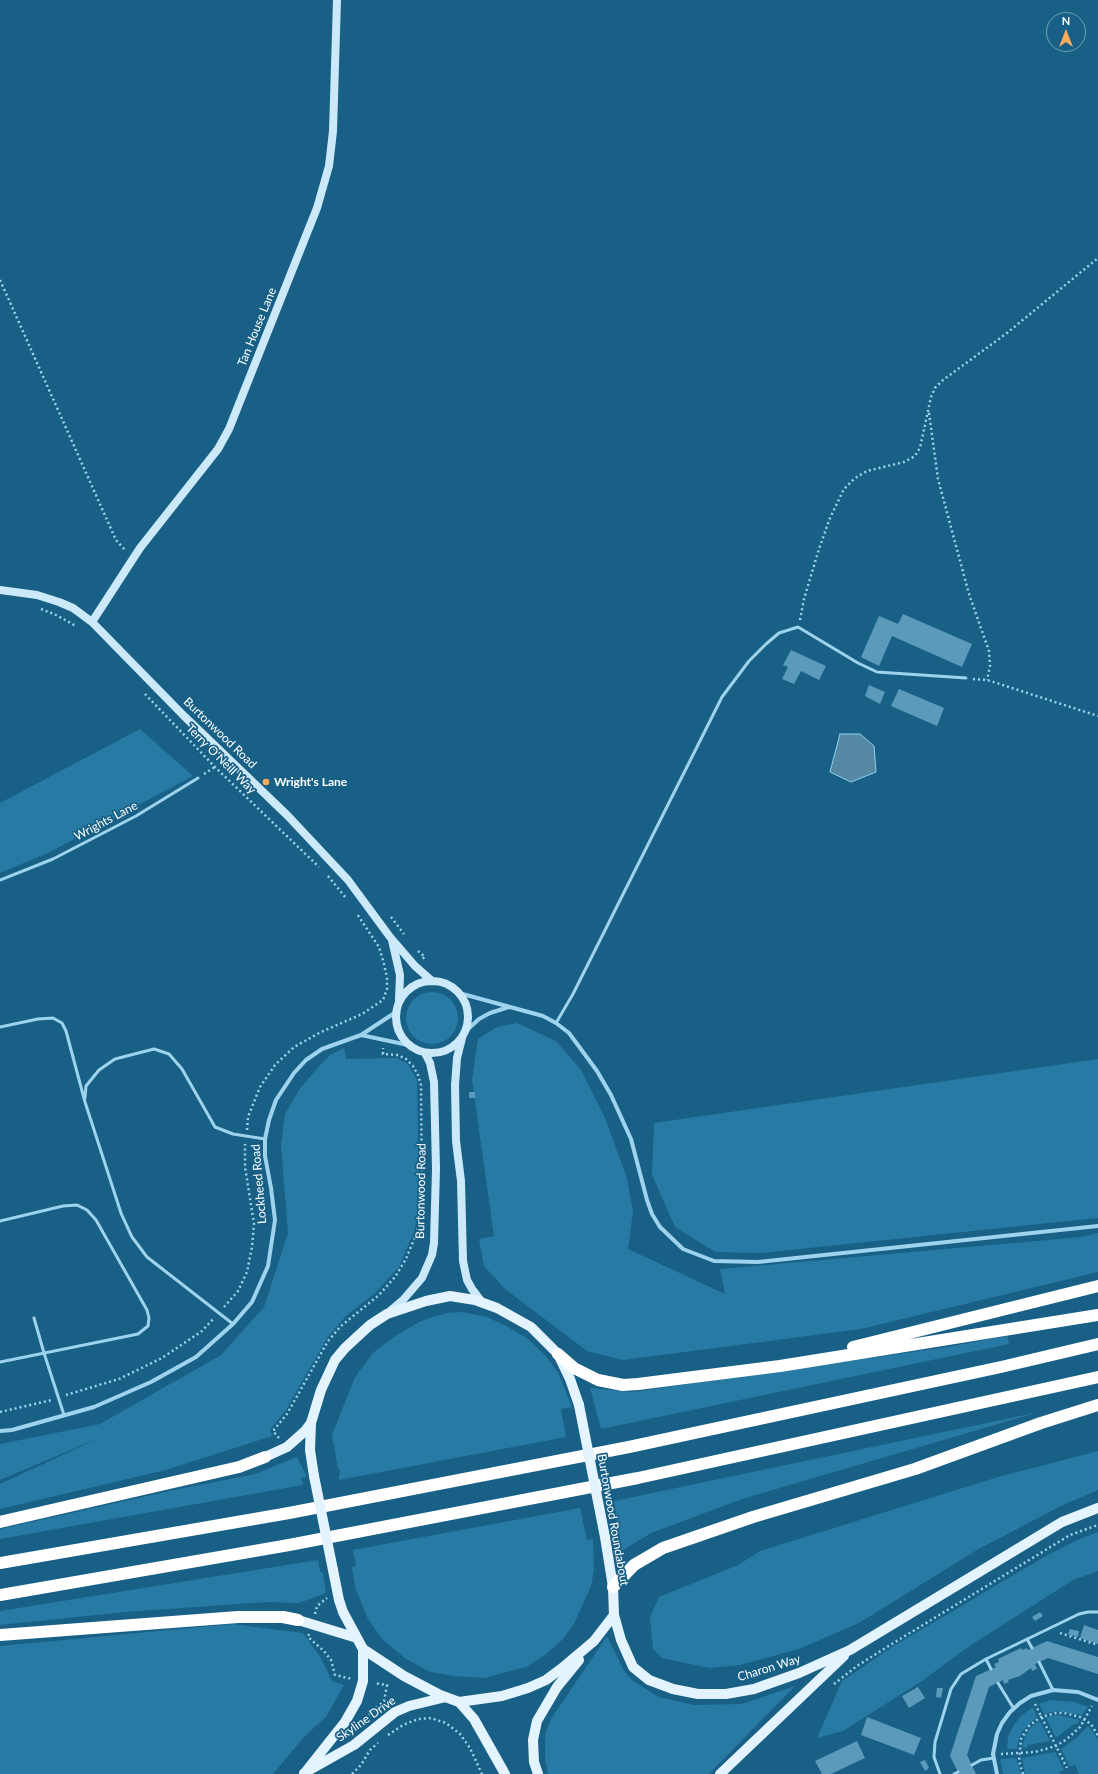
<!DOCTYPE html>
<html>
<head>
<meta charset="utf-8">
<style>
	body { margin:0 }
	#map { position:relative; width:1098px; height:1774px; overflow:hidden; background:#186085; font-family:Lato,sans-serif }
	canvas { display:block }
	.north { position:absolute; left:1046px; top:12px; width:40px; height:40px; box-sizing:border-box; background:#186085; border:1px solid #74a0b6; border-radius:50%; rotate:0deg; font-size:11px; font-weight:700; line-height:16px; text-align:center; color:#fff }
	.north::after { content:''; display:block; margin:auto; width:14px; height:18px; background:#ffab5a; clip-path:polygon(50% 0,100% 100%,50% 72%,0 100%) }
</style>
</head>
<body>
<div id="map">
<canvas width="1098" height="1774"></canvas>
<div class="north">N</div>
</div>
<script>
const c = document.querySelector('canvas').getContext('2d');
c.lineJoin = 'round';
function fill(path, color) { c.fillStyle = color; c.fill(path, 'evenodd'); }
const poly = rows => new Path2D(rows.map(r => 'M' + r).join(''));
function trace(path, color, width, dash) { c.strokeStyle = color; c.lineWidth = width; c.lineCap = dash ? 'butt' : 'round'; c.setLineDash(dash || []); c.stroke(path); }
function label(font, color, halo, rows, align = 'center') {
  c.font = font + ' Lato,sans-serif'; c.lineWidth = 3.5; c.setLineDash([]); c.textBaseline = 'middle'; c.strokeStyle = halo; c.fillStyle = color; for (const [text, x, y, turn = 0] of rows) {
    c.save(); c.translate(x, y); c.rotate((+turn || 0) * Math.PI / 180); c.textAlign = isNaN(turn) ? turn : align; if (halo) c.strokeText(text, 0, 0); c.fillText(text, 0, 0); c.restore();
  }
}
const green = poly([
	[140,729,193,776,50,852,0,873,0,803],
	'406 1018a26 26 0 1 1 52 0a26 26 0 1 1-52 0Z',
	[517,1023,556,1041,581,1070,605,1118,627,1178,633,1212,628,1249,725,1294,720,1269,1081,1237,1098,1233,1098,1272,861,1329,623,1360,587,1351,505,1289,484,1266,479,1239,494,1236,472,1080,478,1039,497,1027],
	[344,1048,346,1059,396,1058,407,1063,417,1080,419,1197,415,1229,399,1267,375,1293,346,1316,327,1338,286,1410,270,1430,272,1436,166,1470,0,1509,0,1484,99,1438,0,1480,0,1444,100,1424,221,1355,264,1307,288,1233,281,1146,285,1114,299,1090,320,1065,330,1055],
	[1098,1059,1098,1218,761,1253,715,1252,675,1227,652,1175,654,1123],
	[462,1312,487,1317,506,1326,527,1338,544,1354,558,1372,572,1407,561,1409,566,1437,339,1480,340,1470,338,1469,332,1435,355,1377,374,1352,397,1335,421,1321,446,1313],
	[1007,1336,1009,1344,601,1429,590,1388,632,1392,947,1347],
	[1039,1412,742,1499,651,1533,617,1554,614,1535,619,1534,614,1501],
	[1098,1451,1098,1490,1061,1506,977,1550,859,1623,799,1649,740,1665,709,1668,662,1658,653,1649,650,1617,659,1597,738,1565,760,1551,998,1477],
	[297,1457,307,1477,301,1478,303,1485,0,1539,0,1529,174,1490,255,1474],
	[580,1508,587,1540,593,1539,594,1569,591,1586,574,1624,562,1640,545,1655,526,1667,484,1678,454,1676,430,1672,406,1659,383,1640,368,1619,355,1587,352,1567,356,1566,353,1550],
	[1098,1532,1098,1571,1073,1580,968,1647,922,1681,843,1731,817,1738,842,1681,892,1647,1044,1557,1075,1541],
	[318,1560,320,1572,323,1572,326,1593,299,1603,267,1602,126,1612,0,1625,0,1611],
	[232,1624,303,1633,321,1658,332,1681,344,1685,326,1717,305,1736,273,1774,0,1774,0,1646],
	[607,1636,624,1671,633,1681,659,1697,694,1705,742,1704,795,1686,709,1774,548,1774,545,1756,545,1744,546,1732,551,1719],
	[1051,1700,1074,1702,1088,1707,1082,1715,1056,1711,1044,1714,1039,1704],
	[1033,1707,1037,1717,1024,1729,1019,1738,1017,1749,1007,1749,1008,1737,1013,1726,1021,1716],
	[1058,1715,1080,1720,1077,1724,1074,1724,1056,1738,1046,1718,1050,1716],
	[1040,1721,1050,1741,1028,1745,1027,1748,1022,1748,1025,1736,1032,1726],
	[1088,1726,1098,1739,1098,1774,1079,1774,1075,1765,1070,1767,1061,1749,1075,1739],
	[1055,1752,1064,1770,1059,1772,1060,1774,1025,1774,1022,1758],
	[1016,1758,1021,1774,1003,1774,1000,1759]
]);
const water = poly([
	[840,734,860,734,874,746,876,772,851,782,830,772,840,734]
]);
const building = poly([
	[903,614,972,644,962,667,892,636,879,666,861,657,879,616,898,624],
	[791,650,826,666,819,680,801,671,794,684,782,679,788,667,783,665],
	[869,685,885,692,880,704,865,696],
	[899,689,944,708,937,726,891,706],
	[469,1092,475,1092,475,1098,469,1098],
	[1040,1612,1043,1616,1035,1621,1032,1617],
	[1084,1625,1098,1630,1098,1644,1080,1638],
	[1070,1629,1079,1631,1078,1637,1068,1634],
	[1047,1641,1098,1657,1098,1674,1048,1658,1035,1664,1037,1669,1032,1671,1031,1668,1020,1676,1008,1680,1009,1682,1004,1684,1003,1680,989,1687,967,1755,976,1774,959,1774,950,1756,976,1676,996,1667,994,1664,999,1662,998,1659,1021,1648,1022,1650,1027,1648,1028,1650],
	[918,1687,925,1698,909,1708,902,1696],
	[937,1688,943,1688,941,1698,936,1697],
	[867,1717,921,1738,914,1755,861,1735],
	[857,1741,865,1758,831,1774,822,1774,815,1761],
	[925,1760,929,1768,925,1771,920,1762]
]);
const path = poly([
	[0,280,116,540,126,551],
	[929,413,938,479,969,594,989,651,990,666,987,680],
	[41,609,56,615,76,626],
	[800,620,804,599,819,549,830,518,844,489,855,478,867,471,904,462,915,456,920,448,931,397,935,388,943,380,1007,333,1098,258],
	[973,679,987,680,1009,687,1098,716],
	[145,694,215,767,319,867],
	[204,774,215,767],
	[328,876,346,898],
	[391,917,404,934],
	[418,951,425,957,422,959],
	[247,1130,248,1117,260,1087,275,1065,294,1047,321,1032,362,1014,383,1000,387,989,387,978,384,964,379,947,357,914],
	[224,1307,238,1291,247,1272,252,1247,254,1224,245,1167,245,1144],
	[66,1395,119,1379,162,1358,202,1331,214,1318],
	[0,1412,52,1400],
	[279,1438,273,1431,287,1414,328,1341,341,1326,379,1295,395,1277,406,1259,417,1232,421,1208,422,1188,421,1085,418,1075,413,1066,406,1059,397,1055,383,1054,383,1048],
	[315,1614,317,1606,327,1598],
	[1060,1633,1098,1645],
	[309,1634,308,1637,324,1651,331,1660,335,1675,352,1679],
	[834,1684,857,1666,887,1647,1070,1535,1098,1525],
	[1035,1704,1067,1768],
	[369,1718,367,1716,384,1701,387,1685,374,1683],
	[388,1735,403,1725,418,1719,431,1718,446,1723,460,1734,470,1748,482,1774],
	[1001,1754,1035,1752,1056,1746,1067,1739,1080,1727,1092,1706],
	[352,1774,361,1765,370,1750,378,1743],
	[1023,1774,1019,1761,1021,1739,1029,1726,1041,1717,1056,1713,1064,1713,1080,1717,1091,1724,1098,1736]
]);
const lane = poly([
	[0,880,53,859,136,816,198,778],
	[556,1023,573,994,722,697,749,661,766,644,779,633,798,627,858,663,877,672,966,678],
	[0,1027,38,1019,53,1018,62,1023,66,1031,85,1102,121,1213,132,1237,147,1257,233,1324],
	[85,1098,86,1086,99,1070,115,1059,154,1049,169,1054,182,1069,215,1127,233,1134,265,1139],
	[0,1221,63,1206,77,1205,87,1210,96,1220,147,1310,149,1318,148,1326,138,1334,0,1362],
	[34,1318,44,1353,64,1415],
	[1027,1639,1032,1648],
	[986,1659,991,1669],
	[1039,1662,1053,1690],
	[998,1683,1014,1709],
	[972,1765,981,1760,994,1758],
	[940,1774,934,1757,935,1742,951,1689,961,1674,986,1659,1079,1614,1088,1612,1098,1612],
	[954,1774,958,1772]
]);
const street = poly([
	[459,993,543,1016,556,1023,569,1033,597,1071,611,1095,631,1139,647,1200,652,1214,660,1227,683,1249,714,1261,758,1262,1098,1226],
	[466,1031,479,1019,490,1013,509,1007],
	[361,1035,408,1045],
	[0,1431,12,1430,94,1407,151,1382,196,1357,233,1324,252,1302,268,1266,275,1220,271,1188,265,1156,265,1139,269,1120,276,1100,294,1073,306,1060,322,1049,361,1035,396,1012],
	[997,1774,993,1754,997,1734,1002,1723,1010,1712,1020,1703,1031,1696,1053,1690,1078,1692,1098,1700]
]);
const secondary = poly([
	[0,590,37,595,59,602,73,608,92,622,184,716,288,816,348,880,390,937,415,966,432,981],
	[92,622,140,548,218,449,229,429,317,208,329,166,333,131,337,0],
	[392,940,400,975,399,1000],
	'396 1017a36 36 0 1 1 72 0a36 36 0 1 1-72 0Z',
	[462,1038,457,1058,455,1085,456,1141,461,1181,463,1261,467,1280,472,1289,481,1301],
	[390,1311,403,1300,422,1278,432,1255,434,1243,436,1169,434,1082,430,1063,425,1053]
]);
const primary = poly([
	[265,1457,287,1447,305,1431,311,1423],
	[314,1476,310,1450,311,1423,321,1390,335,1360,345,1348,370,1325,387,1314,426,1301,450,1296,475,1300,497,1308,531,1327,558,1354,570,1379,579,1405],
	[605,1537,613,1587,614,1615,621,1640,633,1667,649,1680,673,1689,698,1694,726,1694,754,1689,799,1673,850,1650,1062,1522,1098,1508],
	[333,1570,339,1600,343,1612,363,1649,404,1676,440,1695,459,1702,502,1696,528,1688,546,1680,562,1668,594,1641,614,1615],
	[298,1620,357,1638],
	[459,1702,474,1719,505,1774],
	[307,1770,345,1722,357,1701,363,1681,363,1649],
	[304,1773,354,1745,395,1712,409,1706,446,1697],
	[538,1774,534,1762,533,1740,537,1721,557,1687,579,1660],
	[720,1774,844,1656]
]);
const highway = poly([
	[853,1347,1098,1286],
	[558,1354,574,1368,598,1380,623,1385,638,1384,780,1366,1098,1315],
	[0,1522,239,1467,265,1457],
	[0,1563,289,1513,629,1447,1001,1367,1098,1344],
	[613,1587,634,1565,663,1548,753,1517,915,1469,1041,1423,1098,1405],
	[0,1595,289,1545,638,1478,1098,1377],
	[0,1635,238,1617,283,1617,298,1620]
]);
const primaryBridge = poly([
	[579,1405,605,1537],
	[314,1476,333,1570]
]);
const markers = [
	[266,782,4,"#ffab5a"]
];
const streetNames = [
	["Tan House Lane",257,327,-68],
	["Burtonwood Road",220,733,44],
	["Terry O'Neill Way",221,759,45],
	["Wrights Lane",106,821,-28],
	["Lockheed Road",259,1184,-95],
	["Burtonwood Road",421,1191,-89],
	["Burtonwood Roundabout",613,1520,80],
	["Charon Way",769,1668,-17],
	["Skyline Drive",366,1719,-35]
];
const poiNames = [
	["Wright's Lane",274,782]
];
fill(green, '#277aa3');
fill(water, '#5488a3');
trace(water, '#91d1ef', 1);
fill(building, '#5b9aba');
trace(path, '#9ed3ed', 2.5, [2, 3]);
trace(lane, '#9ed3ed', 3);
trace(street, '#9ed3ed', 4);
trace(secondary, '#cbe9f9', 8);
trace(primary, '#e4f4ff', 10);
trace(highway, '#fff', 12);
trace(primaryBridge, '#e4f4ff', 10);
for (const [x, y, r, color] of markers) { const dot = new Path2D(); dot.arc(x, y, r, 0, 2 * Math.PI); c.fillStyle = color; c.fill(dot); trace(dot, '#186085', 1.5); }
label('12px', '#fff', '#186085', streetNames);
label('bold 12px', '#fff', '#186085', poiNames, 'left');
</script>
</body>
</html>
